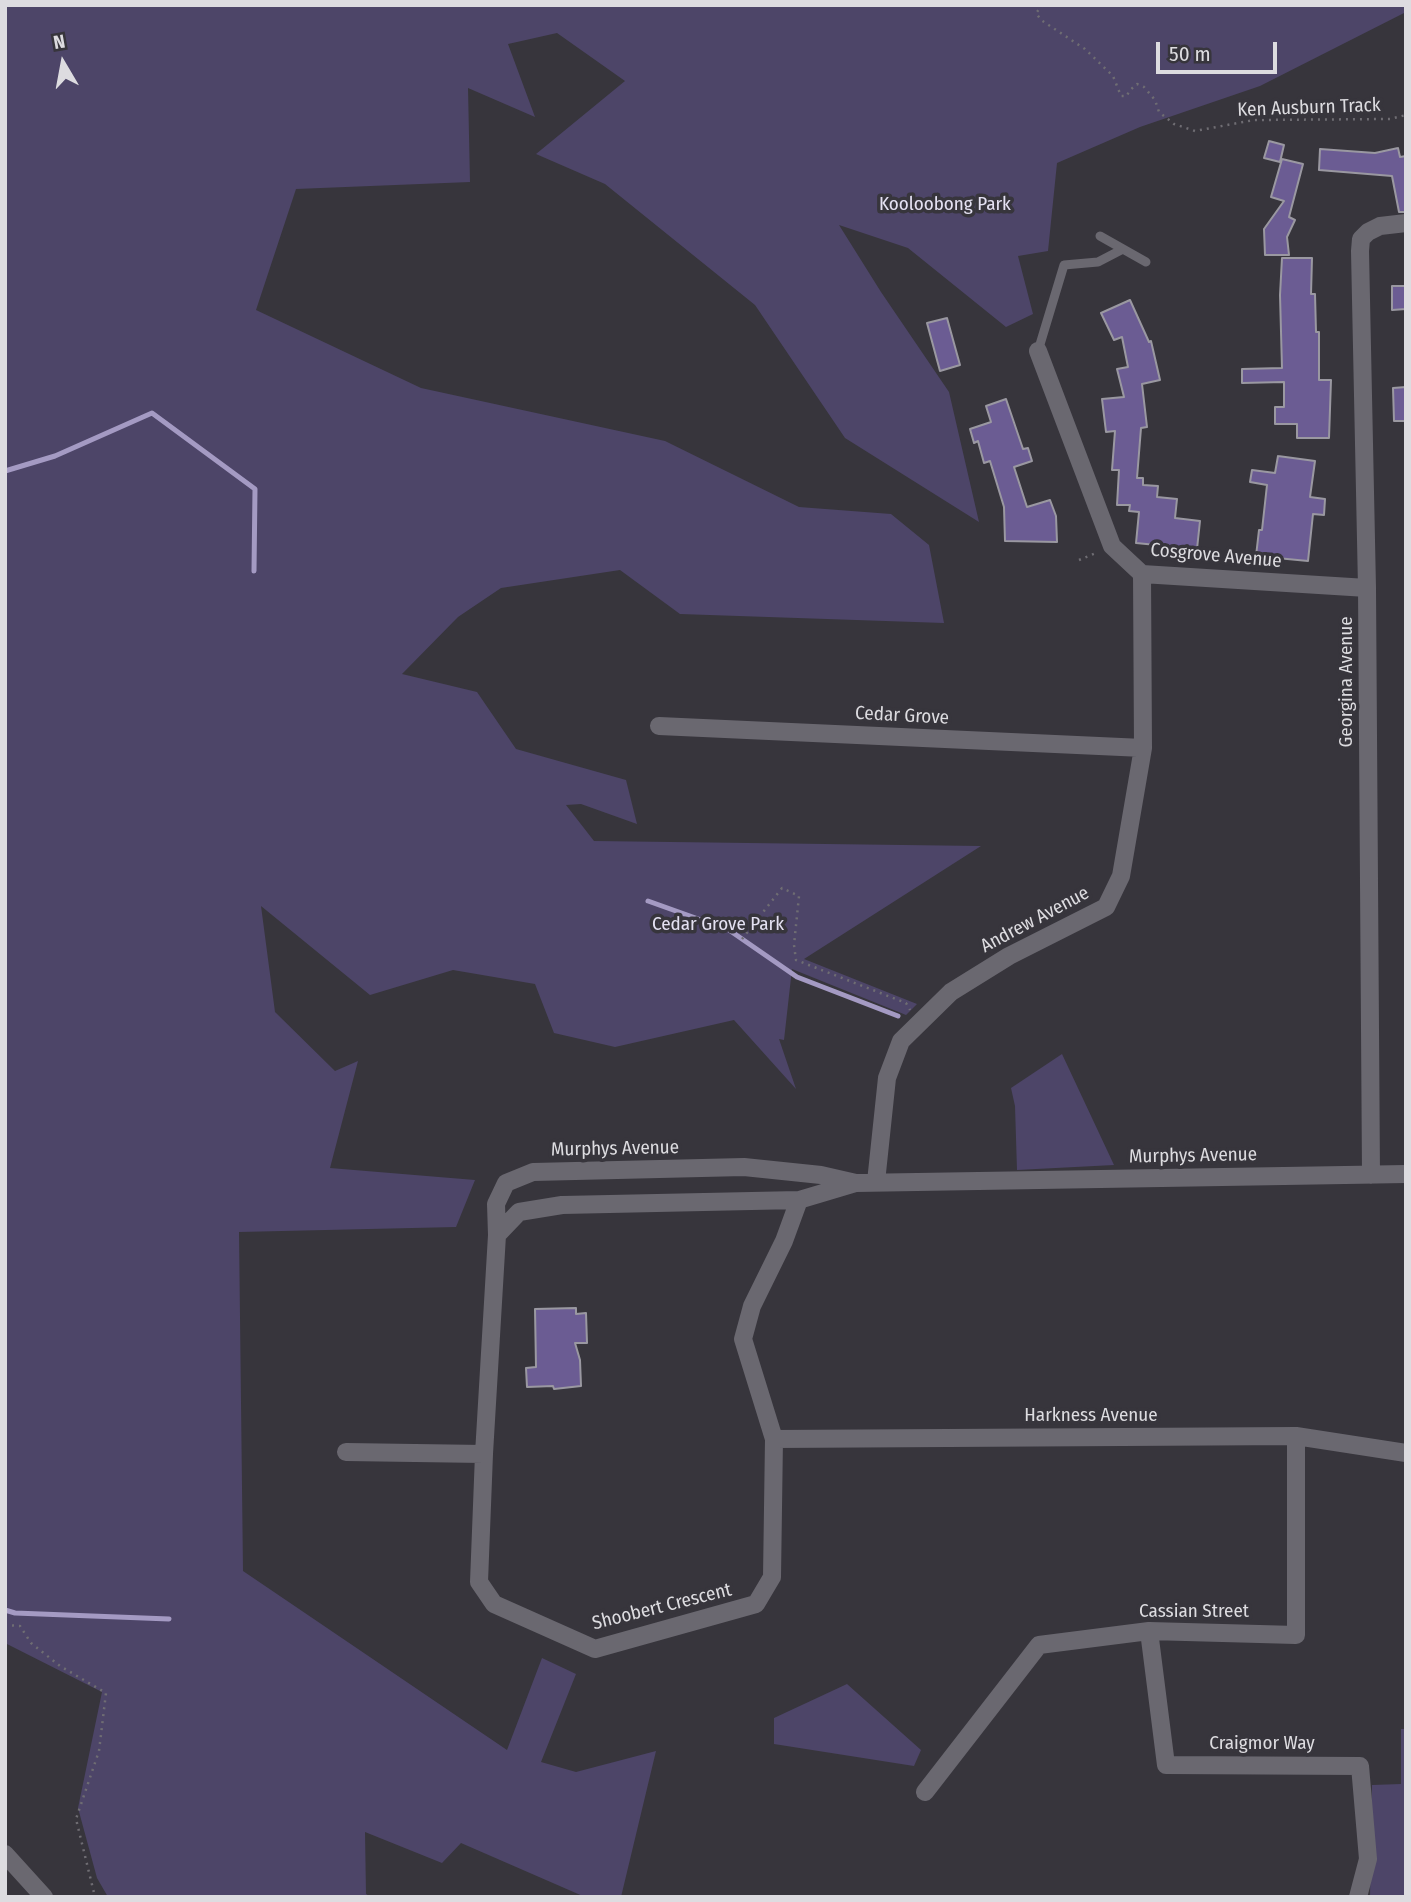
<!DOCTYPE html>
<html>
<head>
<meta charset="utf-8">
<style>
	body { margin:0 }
	#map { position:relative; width:1411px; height:1902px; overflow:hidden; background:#37353c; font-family:"Fira Sans Condensed",sans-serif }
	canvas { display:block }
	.frame { position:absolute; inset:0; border:7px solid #dddce0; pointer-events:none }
	.north { position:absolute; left:28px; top:28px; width:70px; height:70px; -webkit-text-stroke:5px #37353c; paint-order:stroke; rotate:350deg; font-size:19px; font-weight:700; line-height:28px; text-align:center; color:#dddce0 }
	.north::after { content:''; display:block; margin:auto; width:24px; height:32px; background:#dddce0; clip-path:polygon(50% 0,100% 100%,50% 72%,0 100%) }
	.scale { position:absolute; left:1156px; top:42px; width:121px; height:32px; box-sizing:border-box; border:4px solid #dddce0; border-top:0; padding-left:9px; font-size:21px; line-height:24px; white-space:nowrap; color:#dddce0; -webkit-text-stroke:5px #37353c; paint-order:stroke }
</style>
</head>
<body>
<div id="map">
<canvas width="1411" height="1902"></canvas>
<div class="frame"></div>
<div class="north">N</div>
<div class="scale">50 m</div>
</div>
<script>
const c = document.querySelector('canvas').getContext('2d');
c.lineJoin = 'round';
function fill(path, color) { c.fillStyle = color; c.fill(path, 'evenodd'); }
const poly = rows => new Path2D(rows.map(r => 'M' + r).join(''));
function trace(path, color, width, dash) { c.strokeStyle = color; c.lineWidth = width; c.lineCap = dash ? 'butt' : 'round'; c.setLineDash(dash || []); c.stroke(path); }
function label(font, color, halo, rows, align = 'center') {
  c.font = font + ' "Fira Sans Condensed",sans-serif'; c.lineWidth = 7; c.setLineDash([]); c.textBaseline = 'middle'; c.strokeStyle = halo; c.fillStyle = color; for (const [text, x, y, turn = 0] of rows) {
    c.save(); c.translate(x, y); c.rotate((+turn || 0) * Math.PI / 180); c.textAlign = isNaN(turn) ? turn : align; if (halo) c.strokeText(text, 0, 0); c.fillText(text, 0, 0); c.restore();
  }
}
const green = poly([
	[5,5,1406,5,1406,12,1260,86,1140,127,1057,163,1048,251,1018,256,1033,314,1006,327,908,248,839,225,881,292,949,392,979,522,845,438,755,305,605,184,536,154,625,81,557,33,508,44,535,117,468,88,470,182,296,189,256,310,421,388,665,441,799,507,891,514,929,545,944,623,680,614,620,570,501,588,458,617,402,674,477,692,516,749,626,780,637,824,581,804,566,805,594,841,981,846,804,959,917,1004,906,1015,792,969,784,1040,779,1039,796,1089,734,1020,615,1047,554,1033,535,984,453,970,370,995,261,906,275,1012,335,1071,358,1061,330,1168,475,1180,456,1227,239,1232,243,1571,507,1750,542,1658,576,1674,541,1762,576,1772,656,1751,621,1897,585,1897,461,1843,442,1863,365,1832,366,1894,371,1897,108,1897,97,1878,78,1808,102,1692,5,1643],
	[1062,1054,1114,1165,1017,1170,1015,1106,1011,1088],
	[847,1684,921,1750,914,1766,774,1744,774,1718],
	[1401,1729,1406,1729,1406,1897,1370,1897,1372,1785,1401,1784]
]);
const stream = poly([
	[5,471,55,456,152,413,255,489,254,571],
	[648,901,729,930,797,977,898,1016],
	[5,1610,15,1613,169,1619]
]);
const building = poly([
	[1269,141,1284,145,1280,162,1264,158,1269,141],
	[1398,148,1400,157,1406,156,1406,212,1399,212,1392,176,1319,170,1320,149,1375,153,1398,148],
	[1282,159,1303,164,1289,217,1295,220,1287,237,1289,255,1265,255,1264,229,1284,201,1271,197,1282,159],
	[1282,258,1312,258,1311,294,1315,294,1316,332,1319,332,1319,380,1331,380,1329,438,1297,438,1297,424,1275,424,1275,407,1284,407,1284,382,1242,383,1242,369,1282,368,1280,295,1282,258],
	[1392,286,1406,286,1406,309,1392,310,1392,286],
	[1130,300,1149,342,1151,341,1160,380,1142,384,1147,427,1141,428,1137,478,1143,478,1143,485,1158,486,1157,497,1177,499,1175,518,1200,521,1197,549,1136,543,1139,512,1129,511,1130,505,1117,505,1119,470,1112,470,1115,431,1106,432,1102,399,1124,397,1117,369,1128,367,1122,337,1114,340,1101,313,1130,300],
	[947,318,960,365,940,371,927,323,947,318],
	[1406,387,1406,421,1394,421,1393,388,1406,387],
	[1006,399,1023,449,1028,448,1032,461,1014,467,1027,507,1050,500,1056,516,1057,542,1005,541,1004,507,990,461,984,463,978,441,974,443,970,429,991,422,986,406,1006,399],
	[1278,456,1315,461,1310,497,1325,499,1324,515,1313,514,1308,561,1256,556,1259,530,1262,530,1267,485,1250,482,1252,470,1275,473,1278,456],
	[576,1308,576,1314,586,1313,587,1343,575,1343,580,1360,581,1386,554,1389,553,1386,527,1387,526,1368,536,1367,535,1309,576,1308]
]);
const path = poly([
	[1043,5,1036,13,1041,20,1085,49,1113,76,1121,96,1127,96,1129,91,1137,84,1144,87,1155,100,1159,112,1174,124,1195,131,1254,120,1390,119,1406,115],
	[1079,560,1096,553],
	[742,939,782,888,799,896,794,945,796,960,906,1003,910,1010],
	[5,1625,20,1626,31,1643,60,1666,106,1693,99,1751,76,1819,95,1897]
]);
const lane = poly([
	[1100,236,1146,262],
	[1038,351,1064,265,1098,262,1123,249]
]);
const street = poly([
	[1038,351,1112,546,1142,574,1367,588],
	[659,726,1143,748],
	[1371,1175,1367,588,1360,251,1361,239,1368,232,1380,226,1406,223],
	[876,1182,887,1078,901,1041,951,992,1009,956,1106,907,1121,876,1143,748,1142,574],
	[799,1200,784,1241,752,1306,743,1339,774,1439,772,1577,756,1604,595,1649,494,1604,479,1582,484,1454,497,1235,496,1204,506,1183,533,1172,744,1167,821,1175,856,1183],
	[497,1235,519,1212,562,1205,799,1200,856,1183,1406,1174],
	[774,1439,1296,1436,1406,1453],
	[346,1452,484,1454],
	[1149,1631,1166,1765,1360,1766,1368,1859,1358,1897],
	[925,1792,1039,1645,1149,1631,1296,1635,1296,1436],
	[5,1854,44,1897]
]);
const streetNames = [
	["Ken Ausburn Track",1309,108,-2],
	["Cosgrove Avenue",1216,556,5],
	["Georgina Avenue",1347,682,-90],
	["Cedar Grove",902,716,3],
	["Andrew Avenue",1035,920,-28],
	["Murphys Avenue",615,1149,-1],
	["Murphys Avenue",1193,1156,-1],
	["Harkness Avenue",1091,1416],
	["Shoobert Crescent",662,1607,-14],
	["Cassian Street",1194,1612],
	["Craigmor Way",1262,1744]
];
const parkNames = [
	["Kooloobong Park",945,205],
	["Cedar Grove Park",718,925]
];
fill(green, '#4d4568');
trace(stream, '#a49ac3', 5);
fill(building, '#6b5c93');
trace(building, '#9a98a1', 2);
trace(path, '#6f6d73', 2.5, [2, 5]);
trace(lane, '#6a6870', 9);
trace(street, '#6a6870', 18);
label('19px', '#dddce0', '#37353c', streetNames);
label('19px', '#e4e1f2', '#37353c', parkNames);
</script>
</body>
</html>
